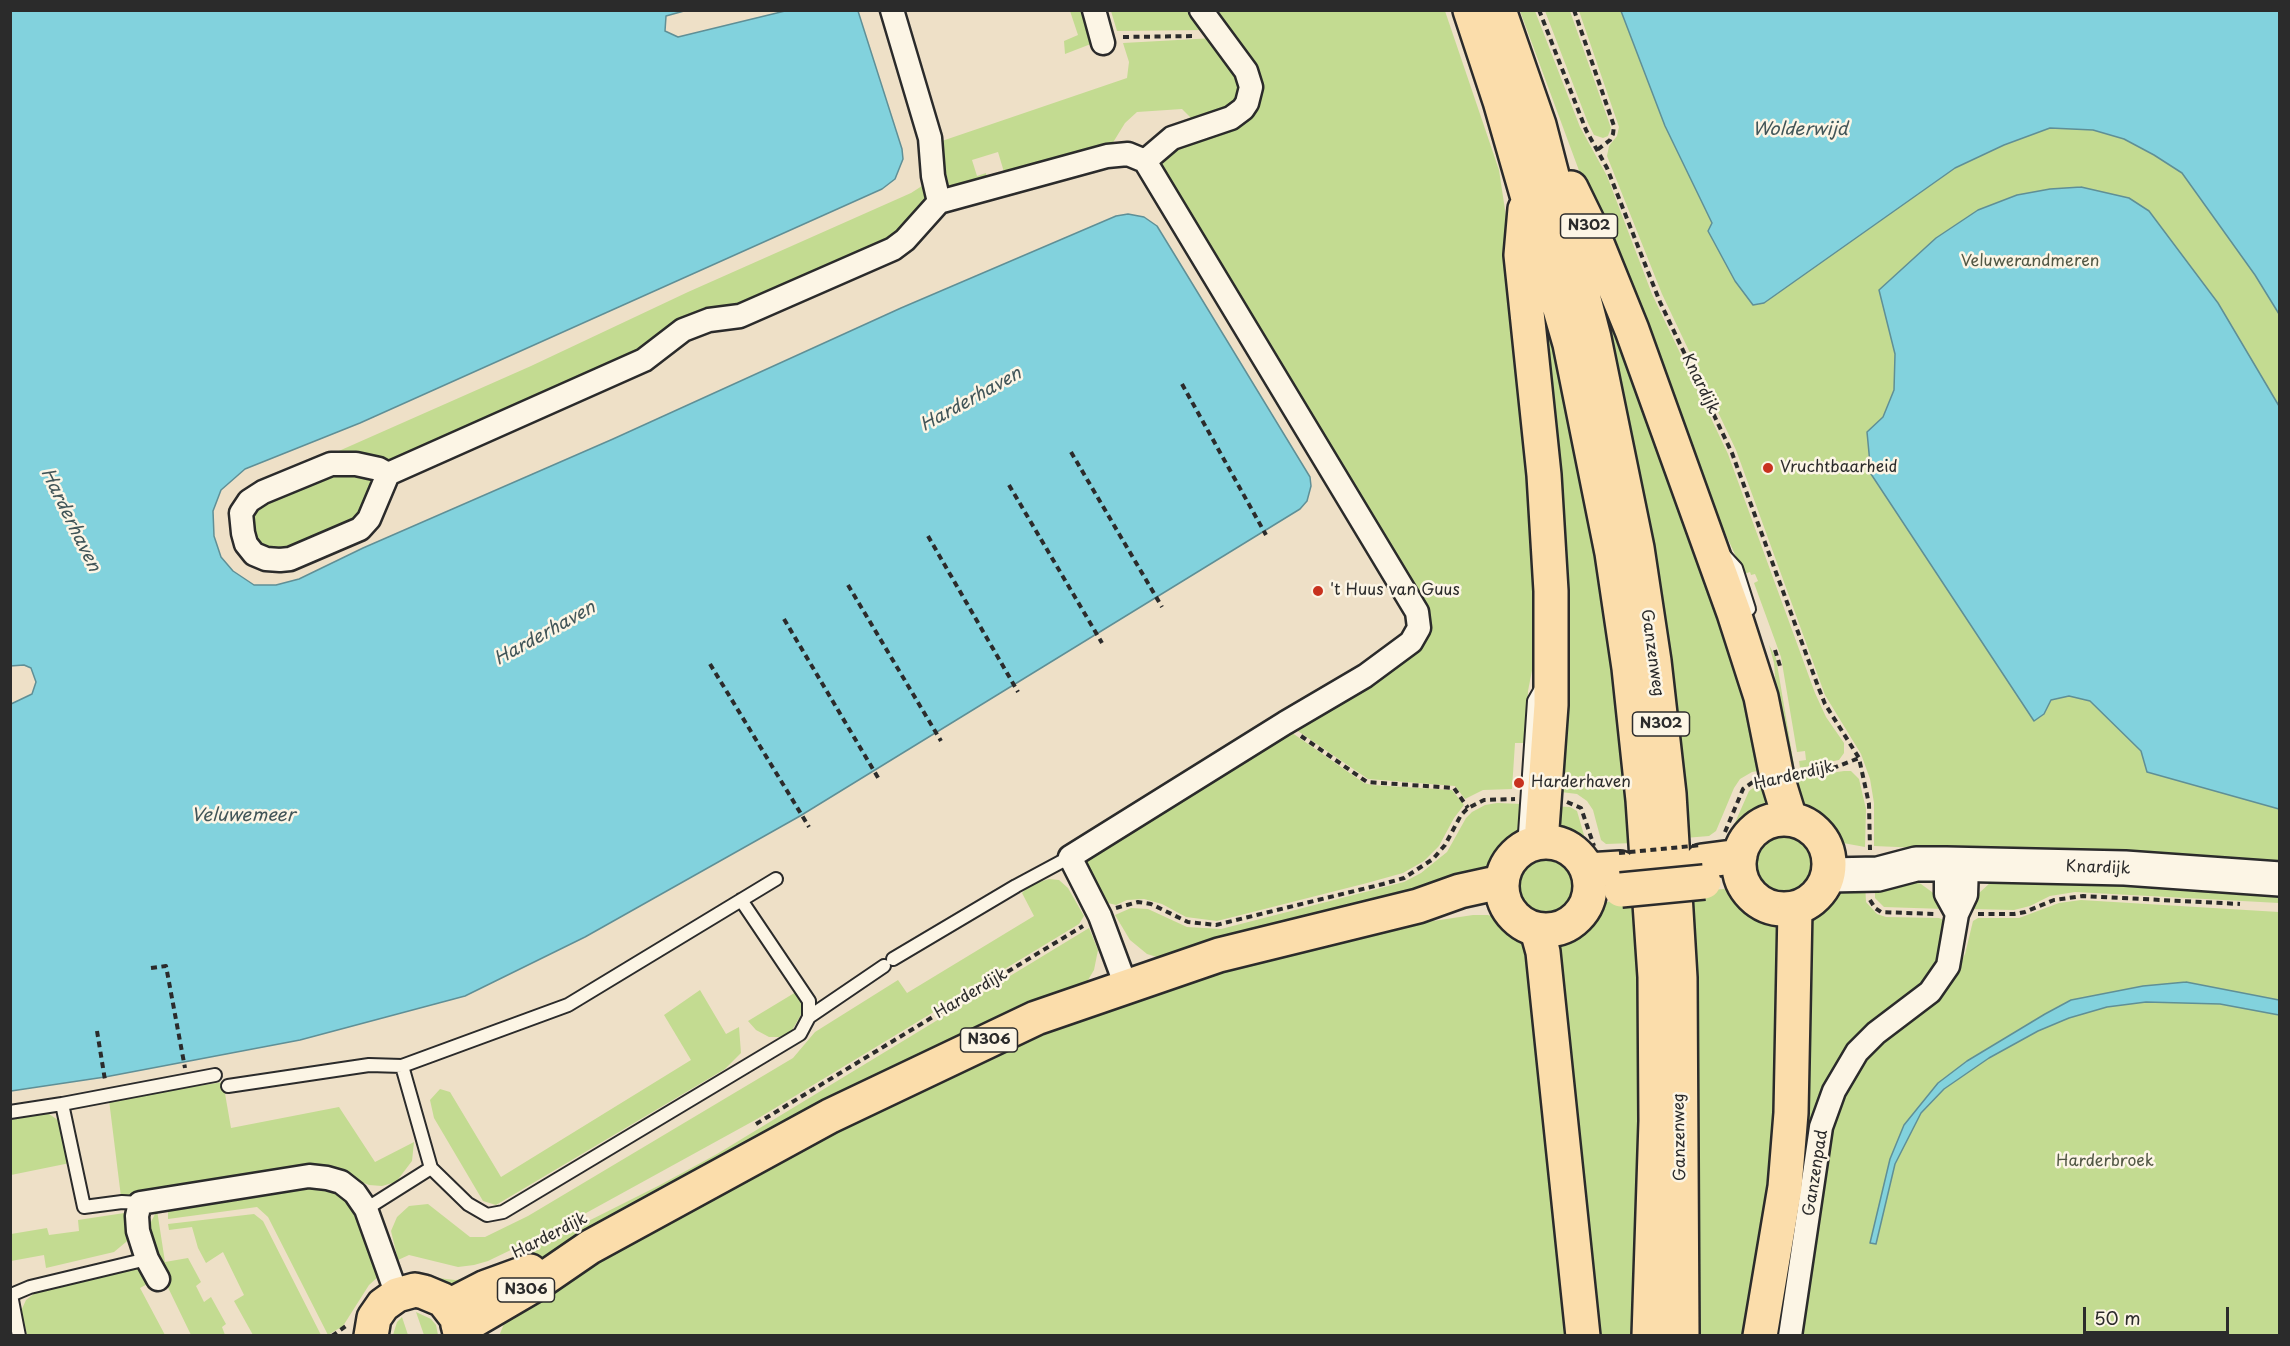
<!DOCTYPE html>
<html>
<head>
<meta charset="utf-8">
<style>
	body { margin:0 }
	#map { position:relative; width:2290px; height:1346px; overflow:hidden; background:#eee0c7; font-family:"Playpen Sans",sans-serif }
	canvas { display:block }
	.frame { position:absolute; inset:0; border:12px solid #2b2b2b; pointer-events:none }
	.scale { position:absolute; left:2083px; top:1307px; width:146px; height:27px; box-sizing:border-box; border:3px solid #2b2b2b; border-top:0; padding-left:8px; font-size:18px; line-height:21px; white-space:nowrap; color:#2b2b2b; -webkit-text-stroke:4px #fcf5e5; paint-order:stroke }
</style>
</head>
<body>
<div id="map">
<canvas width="2290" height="1346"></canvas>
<div class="frame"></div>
<div class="scale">50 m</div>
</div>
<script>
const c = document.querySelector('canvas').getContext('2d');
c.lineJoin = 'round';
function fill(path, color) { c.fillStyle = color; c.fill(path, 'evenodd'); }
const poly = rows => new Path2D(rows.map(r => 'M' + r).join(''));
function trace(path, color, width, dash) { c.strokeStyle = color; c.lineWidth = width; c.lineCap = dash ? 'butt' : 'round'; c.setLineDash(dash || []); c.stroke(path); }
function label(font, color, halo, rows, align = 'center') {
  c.font = font + ' "Playpen Sans",sans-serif'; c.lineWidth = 5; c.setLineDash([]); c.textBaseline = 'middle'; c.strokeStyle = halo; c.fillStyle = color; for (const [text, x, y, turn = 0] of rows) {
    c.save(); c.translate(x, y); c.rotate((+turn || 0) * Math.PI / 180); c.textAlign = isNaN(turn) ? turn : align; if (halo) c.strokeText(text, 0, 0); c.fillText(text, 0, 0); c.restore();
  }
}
const green = poly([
	[1070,11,1088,11,1096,42,1065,54,1064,41,1078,35],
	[1111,11,1193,11,1207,30,1117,31],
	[1207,11,1445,11,1499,170,1512,256,1546,599,1528,691,1526,743,1515,743,1512,789,1483,790,1465,799,1455,786,1368,779,1292,727,1427,631,1157,170,1160,156,1253,106],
	[1520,11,1535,11,1580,127,1607,176,1652,294,1728,454,1815,693,1826,717,1844,743,1844,753,1839,760,1800,768,1799,761,1806,760,1805,751,1797,752,1781,657,1754,583,1758,581,1755,574,1751,575,1750,572,1744,574,1721,524,1662,367,1598,222],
	[1545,11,1570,11,1611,128,1608,136,1603,138,1594,135,1588,123],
	[1579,11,2279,11,2279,866,2129,857,1874,846,1874,803,1870,779,1861,754,1825,695,1736,450,1662,294,1607,156,1609,146,1617,136,1619,127],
	[1214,38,1244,78,1245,98,1198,125,1182,109,1137,112,1125,123,1109,149,1007,178,999,174,1004,172,998,152,972,160,977,176,986,173,987,177,991,176,994,184,951,195,939,142,1127,78,1129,62,1123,43],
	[925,184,931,201,897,239,656,343,398,464,332,454,531,366,688,292,911,193],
	[1585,227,1770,769,1752,772,1740,779,1734,788,1716,831,1709,836,1685,838],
	[1532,252,1546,303,1604,584,1634,843,1606,844,1601,840,1593,810,1587,801,1577,794,1553,791],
	[350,468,375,480,364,518,288,553,259,549,248,511,259,500],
	[1769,645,1776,658,1794,765,1782,767,1774,663],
	[1288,730,1364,783,1372,785,1452,790,1464,805,1454,818,1439,846,1424,861,1403,873,1367,883,1217,921,1186,917,1162,904,1144,899,1127,900,1116,905,1108,903,1085,868,1086,855],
	[1844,771,1851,771,1859,779,1866,809,1865,847,1843,843,1833,837,1819,822,1801,811,1785,780],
	[1773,784,1777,812,1758,819,1735,840,1722,845,1730,834,1749,791,1756,786],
	[1497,803,1522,804,1520,825,1512,843,1486,873,1160,958,1147,954,1130,940,1115,915,1131,908,1148,909,1187,927,1221,929,1404,882,1421,873,1447,852,1466,818,1472,812,1485,805],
	[1552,806,1570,807,1577,811,1586,842,1595,853,1589,855,1570,841,1556,836],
	'1757 864a28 28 0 1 1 56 0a28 28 0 1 1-56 0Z',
	'1517 887a28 28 0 1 1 56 0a28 28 0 1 1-56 0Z',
	[1049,879,1059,880,1068,888,1084,916,1079,924,757,1119,577,1218,488,1261,474,1265,458,1267,409,1255,398,1260,391,1231,397,1217,409,1206,428,1204,470,1237,485,1237,528,1216,793,1058,815,1032,898,980,907,993,1034,916,1022,893,1030,885],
	[1998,879,2279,889,2279,903,2075,892,2050,896,2030,906,2014,910,1972,909,1978,894,1991,882],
	[1875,881,1913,881,1921,884,1936,895,1944,909,1884,907,1875,898],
	[1865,882,1866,902,1877,914,1886,917,1939,918,1944,920,1946,923,1940,957,1935,967,1919,989,1850,1049,1783,1335,1767,1336,1807,917,1838,888],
	[1724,889,1736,893,1762,911,1786,917,1788,988,1754,1335,1696,1335,1688,891],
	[1638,895,1643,1037,1637,1335,1590,1335,1550,940,1571,933,1601,905,1610,901],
	[2081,900,2279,912,2279,1335,1796,1336,1828,1141,1839,1103,1862,1063,1874,1048,1935,1002,1950,984,1965,954,1973,921,1978,918,2019,918,2059,903],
	[1473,915,1488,915,1500,919,1527,940,1576,1335,499,1336,506,1319,502,1311,796,1147,1034,1035,1220,970,1400,926],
	[1089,928,1098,950,1094,970,1085,985,572,1246,489,1282,487,1272,660,1185,717,1154],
	[700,990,726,1034,739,1027,741,1053,725,1069,496,1205,483,1201,434,1118,430,1100,440,1089,450,1092,501,1177,691,1060,664,1015],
	[796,992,802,1004,802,1013,791,1032,779,1037,769,1037,756,1030,748,1021],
	[223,1082,231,1128,339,1107,375,1162,414,1142,412,1161,396,1182,382,1186,369,1185,323,1167,270,1173,121,1197,109,1100],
	[46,1112,64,1124,70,1163,11,1175,11,1118],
	[321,1184,348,1199,379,1276,369,1285,343,1326,328,1335,268,1217,257,1207,168,1219,168,1203],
	[157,1210,165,1262,188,1258,201,1282,196,1286,204,1302,211,1297,226,1324,222,1327,225,1335,191,1335,160,1271,148,1228],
	[131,1212,132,1237,114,1252,46,1268,44,1255,11,1261,11,1234,47,1228,49,1235,79,1231,78,1220],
	[254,1214,263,1221,321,1335,253,1335,234,1301,244,1295,223,1252,206,1263,198,1248,192,1227,169,1230,168,1224],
	[137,1269,144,1271,153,1281,140,1288,165,1335,27,1335,21,1311,26,1300,36,1292],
	[413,1272,438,1278,455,1280,474,1278,463,1290,407,1279,403,1275],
	[416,1312,431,1319,436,1325,438,1335,424,1335],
	[402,1317,408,1335,393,1335,397,1322]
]);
const water = poly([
	[11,10,684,11,666,16,665,31,678,37,785,11,858,11,902,149,903,159,895,179,882,189,360,423,245,469,221,490,213,511,214,536,221,557,233,571,254,585,276,585,299,579,363,548,613,439,901,308,1116,216,1128,214,1144,217,1157,226,1187,275,1310,477,1311,486,1307,501,1300,509,800,816,585,937,465,996,300,1040,105,1077,11,1091,11,704,32,694,36,682,31,668,24,665,10,666,11,10],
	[1621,11,2279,11,2279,314,2255,275,2182,173,2154,155,2124,139,2093,130,2050,128,2004,145,1955,168,1764,303,1753,305,1735,281,1708,231,1712,223,1665,126,1621,11],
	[2081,187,2129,198,2149,211,2218,303,2279,406,2279,809,2147,772,2141,751,2090,701,2069,696,2051,700,2044,714,2034,721,1871,474,1867,432,1883,417,1894,390,1895,354,1879,290,1936,238,1978,210,2017,195,2050,189,2081,187],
	[2186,982,2279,1000,2279,1015,2220,1004,2146,1002,2107,1007,2069,1018,2038,1031,1989,1058,1944,1089,1921,1113,1895,1164,1876,1244,1870,1243,1890,1159,1904,1125,1938,1083,1967,1061,2045,1014,2071,1000,2143,986,2186,982]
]);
const path = poly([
	[1539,10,1586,130,1607,168,1660,302,1732,453,1819,689,1825,704,1859,758,1869,804,1870,850],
	[1574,10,1614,126,1613,134,1610,140,1597,150],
	[1123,37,1196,36],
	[1182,384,1266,535],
	[1071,452,1162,607],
	[1009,485,1102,643],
	[928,536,1018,692],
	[848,585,941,741],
	[784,619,880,781],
	[1775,650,1780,666],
	[710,664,809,827],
	[1301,736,1367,782,1454,788,1468,808],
	[1801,772,1836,767,1859,758],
	[1567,802,1581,808,1594,846],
	[1725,832,1743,789,1753,782],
	[1870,900,1875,908,1881,912,1934,914],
	[1116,908,1138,902,1151,904,1188,922,1216,925,1383,884,1404,878,1433,859,1445,845,1461,815,1468,808,1484,800,1515,799],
	[1978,914,2014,914,2025,912,2054,900,2083,896,2240,904],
	[151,968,166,966,185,1068],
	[97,1031,105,1080],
	[756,1124,1083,926],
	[532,1245,576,1223],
	[332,1336,346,1326]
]);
const lane = poly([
	[1724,555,1736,568,1749,609],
	[1524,848,1534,701,1542,687],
	[893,959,1016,886,1070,857],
	[809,1017,884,966],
	[402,1066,568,1005,776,879],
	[228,1086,369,1065,402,1066,431,1168,468,1204,487,1215,503,1212,800,1034,809,1017,809,1001,741,900],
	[62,1104,215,1075],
	[10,1112,62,1104,84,1207,122,1202,140,1203],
	[366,1209,431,1168],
	[19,1336,11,1295,30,1287,147,1259]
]);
const street = poly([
	[892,10,930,138,933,176,939,202],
	[1094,10,1103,43],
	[1145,161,1172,138,1231,118,1243,109,1247,103,1251,87,1246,71,1201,10],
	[388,474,369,519,360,529,290,559,280,560,266,559,254,554,246,544,243,533,241,513,249,501,263,492,331,464,356,464,379,469,388,474,644,360,683,330,709,320,740,316,893,249,905,240,939,202,1107,156,1128,154,1145,161,1417,612,1419,628,1411,642,1365,676,1285,723,1070,857,1100,916,1126,986],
	[1946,864,1946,894,1957,914],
	[158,1279,147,1259,138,1231,137,1216,140,1203,309,1176,327,1178,341,1182,355,1193,366,1209,397,1295],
	[1790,1336,1821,1127,1834,1091,1857,1052,1876,1033,1930,992,1948,966,1957,914,1966,895,1967,865]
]);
const secondary = poly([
	[1829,875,1878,874,1916,864,1946,864,2125,868,2280,879]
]);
const primary = poly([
	[1470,10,1500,101,1570,344,1612,553,1629,668,1643,800,1655,977,1656,1121,1649,1336],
	[1499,10,1539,125,1594,338,1637,548,1654,661,1669,794,1680,978,1682,1336],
	[1571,188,1591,229,1632,330,1734,613,1761,697,1777,777,1790,819],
	[1525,209,1521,255,1544,475,1551,591,1551,705,1541,842],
	'1739 864a45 45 0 1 1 90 0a45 45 0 1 1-90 0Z',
	'1502 886a44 44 0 1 1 88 0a44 44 0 1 1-88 0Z',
	[1702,861,1740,856],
	[1587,870,1620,868],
	[449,1306,486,1287,530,1271],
	[459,1329,536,1284,590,1247,830,1116,1036,1018,1219,955,1418,906,1460,891,1501,882],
	[371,1336,374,1318,383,1305,397,1295,415,1290,424,1292,443,1300,457,1318,458,1325]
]);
const highway = poly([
	[1537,930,1543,952,1547,991,1583,1336],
	[1760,1336,1785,1187,1791,1113,1795,909]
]);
const pathBridge = poly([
	[1619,853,1702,845]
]);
const primaryBridge = poly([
	[1621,890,1704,882]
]);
const markers = [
	[1768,468,6,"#c8321e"],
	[1318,591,6,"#c8321e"],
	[1519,783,6,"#c8321e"]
];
const shields = [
	[1589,226,57],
	[1661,724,57],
	[989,1040,57],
	[526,1290,57]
];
const shieldNames = [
	["N302",1589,226],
	["N302",1661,724],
	["N306",989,1040],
	["N306",526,1290]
];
const parkNames = [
	["Veluwerandmeren",2030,262],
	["Harderbroek",2105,1162]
];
const streetNames = [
	["Knardijk",1700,384,64],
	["Ganzenweg",1652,653,82],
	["Harderdijk",1794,776,-13],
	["Knardijk",2098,868,2],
	["Harderdijk",971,994,-31],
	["Ganzenweg",1680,1137,-91],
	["Ganzenpad",1816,1173,-81],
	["Harderdijk",550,1236,-27]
];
const poiNames = [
	["Vruchtbaarheid",1780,468],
	["'t Huus van Guus",1330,591],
	["Harderhaven",1531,783]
];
const waterNames = [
	["Wolderwijd",1800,130],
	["Harderhaven",971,400,-29],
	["Harderhaven",70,520,64],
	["Harderhaven",545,634,-29],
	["Veluwemeer",243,816]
];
fill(green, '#c3db91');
fill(water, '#82d2dd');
trace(water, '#5f8f96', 1.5);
trace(lane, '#2b2b2b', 16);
trace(street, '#2b2b2b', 27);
trace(secondary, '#2b2b2b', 38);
trace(primary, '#2b2b2b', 38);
trace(highway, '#2b2b2b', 38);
trace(path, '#2b2b2b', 4, [6, 4.5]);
trace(lane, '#fcf5e5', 12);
trace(street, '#fcf5e5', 22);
trace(secondary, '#fcf5e5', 33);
trace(primary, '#fbddab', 33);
trace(highway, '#fbddab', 33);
trace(primaryBridge, '#2b2b2b', 38, []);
trace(pathBridge, '#2b2b2b', 4, [6, 4.5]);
trace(primaryBridge, '#fbddab', 33);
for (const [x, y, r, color] of markers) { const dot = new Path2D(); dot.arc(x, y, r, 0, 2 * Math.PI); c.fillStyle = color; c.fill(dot); trace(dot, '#fcf5e5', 2); }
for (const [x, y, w] of shields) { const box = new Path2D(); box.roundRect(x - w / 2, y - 12, w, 24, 4.5); c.fillStyle = '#fcf5e5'; c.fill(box); trace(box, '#2b2b2b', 1.5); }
label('bold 15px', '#2b2b2b', null, shieldNames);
label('16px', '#515744', '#fcf5e5', parkNames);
label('16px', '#2b2b2b', '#fcf5e5', streetNames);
label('16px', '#2b2b2b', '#fcf5e5', poiNames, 'left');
label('italic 18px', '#415558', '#fcf5e5', waterNames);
</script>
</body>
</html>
